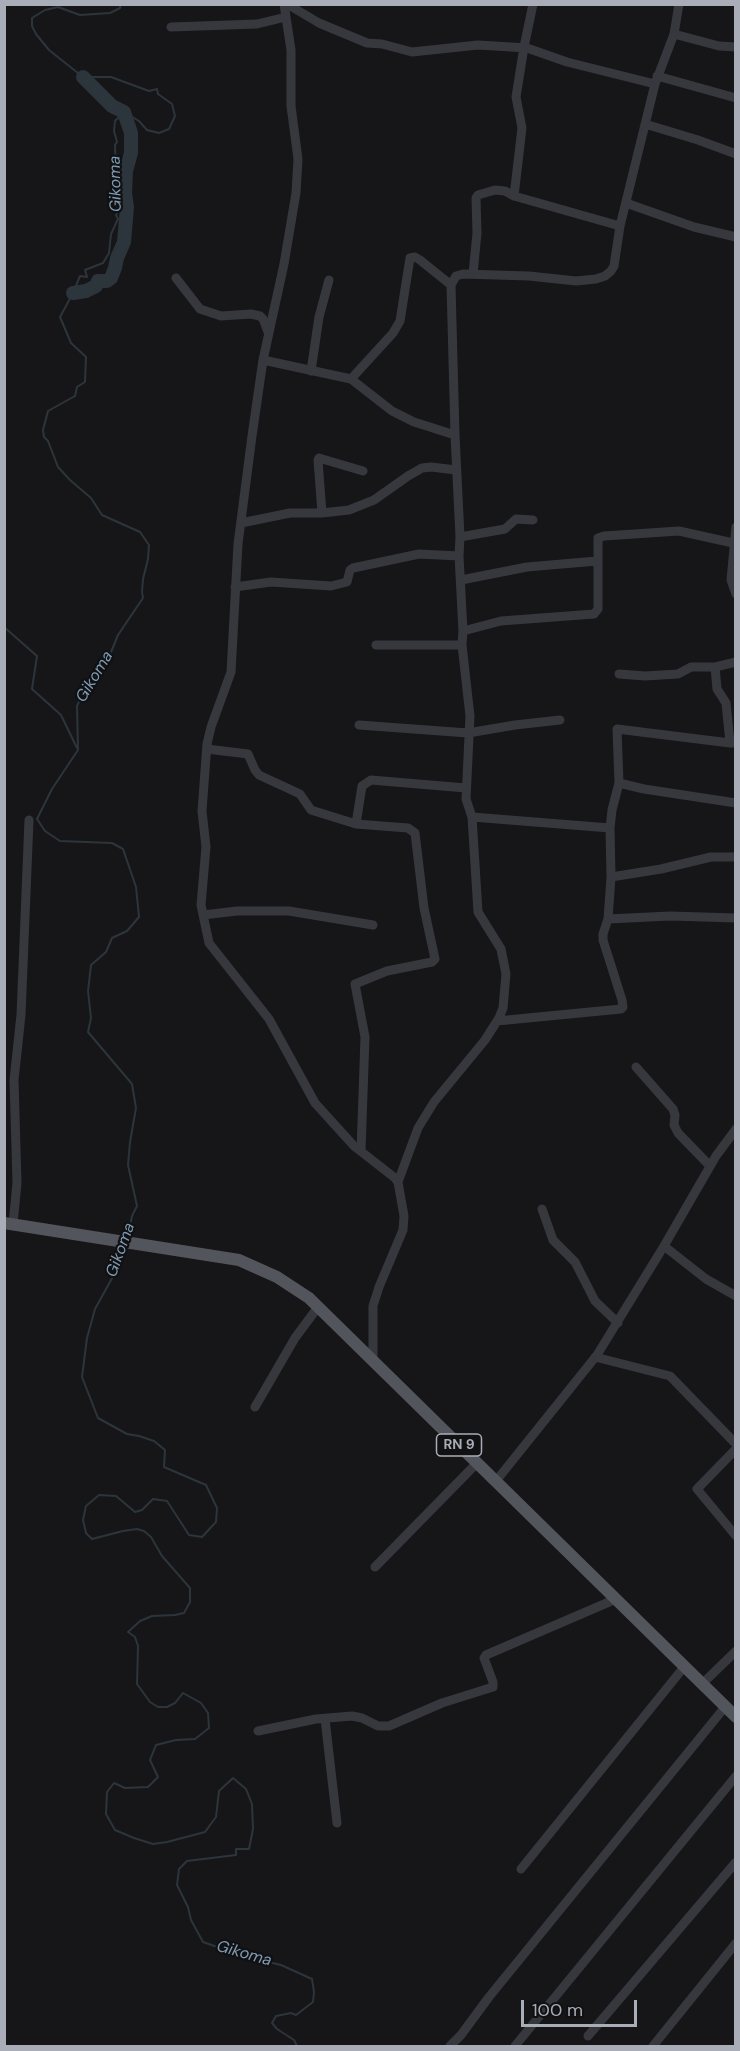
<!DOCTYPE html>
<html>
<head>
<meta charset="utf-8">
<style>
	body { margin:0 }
	#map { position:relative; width:740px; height:2051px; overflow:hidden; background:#161618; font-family:"DM Sans",sans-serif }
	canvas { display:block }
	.frame { position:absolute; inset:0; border:6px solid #a8adb8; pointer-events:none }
	.scale { position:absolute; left:521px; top:2000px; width:116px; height:27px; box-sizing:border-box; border:3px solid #a8adb8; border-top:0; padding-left:8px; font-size:18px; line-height:21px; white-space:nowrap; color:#a8adb8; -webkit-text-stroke:4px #111113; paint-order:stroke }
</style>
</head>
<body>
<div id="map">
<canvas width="740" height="2051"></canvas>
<div class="frame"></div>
<div class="scale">100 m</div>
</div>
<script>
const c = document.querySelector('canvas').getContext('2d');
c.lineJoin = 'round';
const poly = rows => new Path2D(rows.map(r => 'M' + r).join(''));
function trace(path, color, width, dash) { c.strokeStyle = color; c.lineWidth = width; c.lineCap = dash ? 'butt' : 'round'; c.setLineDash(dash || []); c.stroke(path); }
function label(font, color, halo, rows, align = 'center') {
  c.font = font + ' "DM Sans",sans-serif'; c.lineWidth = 4.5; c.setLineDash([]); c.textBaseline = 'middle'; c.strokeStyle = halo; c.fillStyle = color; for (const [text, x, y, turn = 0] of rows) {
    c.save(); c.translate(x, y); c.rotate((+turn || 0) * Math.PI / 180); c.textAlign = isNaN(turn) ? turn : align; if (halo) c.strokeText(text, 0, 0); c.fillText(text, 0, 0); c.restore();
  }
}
const stream = poly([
	[121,4,120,8,110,13,80,15,58,7,45,10,32,18,32,26,36,34,49,50,83,77,111,77,149,91,157,89,158,94,172,104,175,116,169,129,159,133,147,130,139,121,124,112,115,121,114,131,117,142,115,145,117,201,115,206,118,211,116,215,118,219,111,234,109,253,103,263,85,270,87,277,80,276,73,293,60,317,71,343,86,357,85,382,77,387,75,396,48,411,43,430,44,437,48,441,58,467,70,480,91,498,102,515,140,532,149,545,148,559,143,579,142,592,143,598,118,635,109,657,83,693,77,706,78,750,52,789,37,819,45,831,60,841,112,843,123,849,136,887,139,917,127,931,112,938,106,952,91,965,88,991,91,1018,88,1032,132,1084,136,1108,130,1142,128,1165,137,1206,132,1216,128,1237],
	[4,627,37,656,32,689,61,715,77,748],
	[125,1245,116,1271,95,1309,87,1338,82,1377,98,1418,127,1434,139,1436,154,1441,165,1450,164,1467,206,1485,217,1508,216,1522,202,1537,189,1535,167,1501,153,1499,142,1510,135,1512,116,1496,99,1495,86,1506,83,1520,86,1533,92,1539,123,1531,137,1529,144,1531,151,1537,162,1556,190,1588,190,1602,184,1613,175,1615,152,1616,140,1621,128,1632,135,1637,138,1646,137,1684,150,1702,158,1707,167,1707,175,1703,183,1693,201,1703,208,1713,209,1728,195,1739,176,1740,156,1745,150,1760,158,1777,148,1787,125,1788,114,1783,107,1792,106,1814,115,1830,134,1838,153,1844,167,1842,205,1832,216,1817,219,1791,233,1778,246,1789,252,1804,253,1829,249,1849,236,1849,236,1855,187,1861,179,1869,177,1885,188,1907,191,1920,203,1942,243,1956,281,1965,312,1979,314,1992,313,2002,296,2015,291,2013,276,2016,272,2023,277,2029,294,2040,297,2046]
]);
const river = poly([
	[73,293,86,291,96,286,98,281,107,281,111,278,115,268,117,258,124,242,127,207,125,193,126,171,131,153,131,133,124,112,112,106,83,77]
]);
const minor = poly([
	[284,4,291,50,291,106,298,159,296,193,284,264,263,360,252,436,238,544,231,672,211,727,207,744,202,811,206,847,201,905,209,943,269,1019,315,1103,354,1146,395,1178,398,1182,404,1216,403,1230,379,1287,373,1306,373,1362],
	[287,4,319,23,367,43,382,44,412,52,478,45,527,48,567,62,655,84],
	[533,4,524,47,516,97,522,128,514,196,620,226],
	[171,27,257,24,286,17],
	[674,34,719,46,736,47],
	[657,76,736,98],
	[645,124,698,140,736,154],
	[626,203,694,227,736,237],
	[473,274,477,233,476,198,478,195,495,190,505,191,514,196],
	[176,278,200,309,221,316,251,314,260,316,263,319,268,332],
	[263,360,351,379,392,411,414,422,455,435],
	[311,371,319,317,329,280],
	[351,379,393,333,400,321,410,258,415,257,420,260,451,285],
	[322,513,318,460,319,458,363,471],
	[241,523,290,513,322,513,349,510,374,500,408,476,422,468,431,467,456,470],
	[736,527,731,580,736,594],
	[460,537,505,529,516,519,533,520],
	[461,580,527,567,597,561],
	[235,587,271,582,331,586,347,582,350,570,353,568,419,554,459,556],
	[463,631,501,621,594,614,598,609,598,538,604,536,679,531,733,543],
	[376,645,462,645],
	[619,674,645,676,678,674,691,667,715,667],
	[359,725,468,733,515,725,560,720],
	[733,743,730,743,726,703,717,689,715,667,736,662],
	[207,749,248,754,255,770,259,775,300,794,311,810,356,824],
	[619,783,617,729,730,743],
	[472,817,610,828,612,810,619,783,644,789,736,803],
	[610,828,611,877],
	[203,915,237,911,289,911,373,925],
	[608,919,670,916,736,918],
	[497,1021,621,1009,623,1007,622,1000,603,940,603,934,608,919,611,877,661,869,711,857,736,857],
	[636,1067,673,1109,675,1115,674,1125,678,1133,710,1166],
	[361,1151,365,1037,355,984,387,971,432,962,435,959,424,908,415,833,408,828,356,824,362,786,371,780,466,788],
	[398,1182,418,1128,434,1102,485,1040,499,1018,503,1008,506,974,501,949,478,912,472,817,466,799,470,716,462,645,463,631,459,556,460,537,455,435,451,285,456,276,463,274,529,276,576,281,596,279,605,276,611,271,614,266,620,226,655,84,674,34,679,4],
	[542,1209,553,1240,575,1262,595,1301,618,1323],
	[13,1224,17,1183,14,1080,21,1015,29,820],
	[664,1246,706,1279,736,1296],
	[595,1357,670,1376,736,1444],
	[255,1407,295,1338,318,1307],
	[736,1449,697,1489,736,1536],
	[496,1481,597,1355,664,1246,716,1156,736,1129],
	[375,1567,477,1463],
	[702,1684,736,1651],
	[325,1719,337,1823],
	[258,1731,316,1719,352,1716,362,1718,378,1726,389,1726,442,1703,493,1687,493,1682,484,1658,486,1655,616,1599],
	[521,1869,684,1667],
	[588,2036,736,1862],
	[450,2046,461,2035,489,1997,725,1707],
	[515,2046,736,1776],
	[653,2046,736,1943]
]);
const major = poly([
	[4,1223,239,1260,277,1277,309,1298,736,1717]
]);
const shields = [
	[459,1445,45]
];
const shieldNames = [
	["RN 9",459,1445]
];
const waterNames = [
	["Gikoma",116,184,-91],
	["Gikoma",95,677,-59],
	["Gikoma",121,1250,-70],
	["Gikoma",244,1954,16]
];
trace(stream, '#2c353c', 2);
trace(river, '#2c353c', 14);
trace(minor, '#37383d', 9);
trace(major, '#53555c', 12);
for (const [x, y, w] of shields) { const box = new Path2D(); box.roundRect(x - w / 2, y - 11, w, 22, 4.5); c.fillStyle = '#111113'; c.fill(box); trace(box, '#a8adb8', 1.5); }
label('bold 14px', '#a8adb8', null, shieldNames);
label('italic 16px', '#7f9bb3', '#111113', waterNames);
</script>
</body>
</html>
